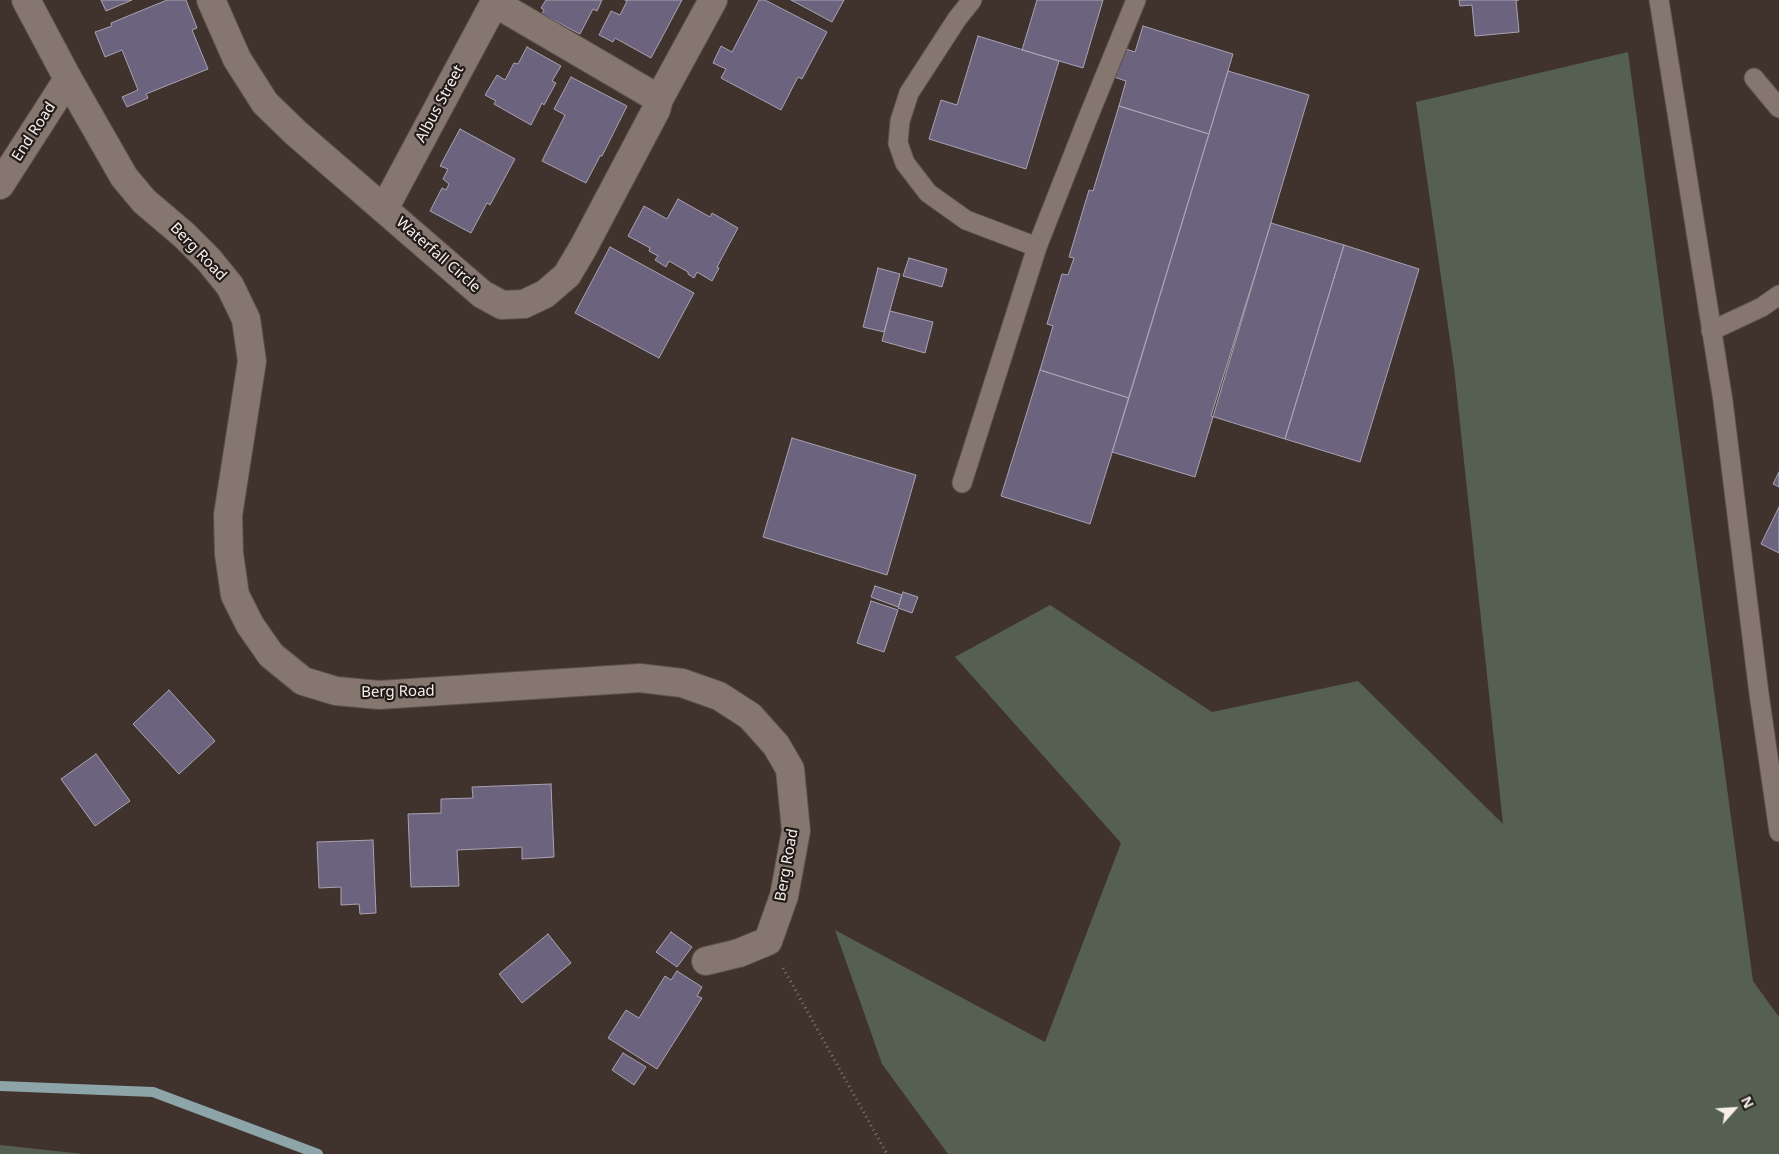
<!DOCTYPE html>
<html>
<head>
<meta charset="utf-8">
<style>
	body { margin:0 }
	#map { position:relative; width:1779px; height:1154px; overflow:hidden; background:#40322c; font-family:"Noto Sans",sans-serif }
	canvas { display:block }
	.north { position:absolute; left:1709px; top:1084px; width:50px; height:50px; -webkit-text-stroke:4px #221c19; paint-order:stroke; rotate:64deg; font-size:14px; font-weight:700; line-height:20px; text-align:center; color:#f7eeea }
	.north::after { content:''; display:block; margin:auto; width:18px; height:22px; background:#f7eeea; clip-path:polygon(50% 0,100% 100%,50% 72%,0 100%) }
</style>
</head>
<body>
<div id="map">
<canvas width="1779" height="1154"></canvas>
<div class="north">N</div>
</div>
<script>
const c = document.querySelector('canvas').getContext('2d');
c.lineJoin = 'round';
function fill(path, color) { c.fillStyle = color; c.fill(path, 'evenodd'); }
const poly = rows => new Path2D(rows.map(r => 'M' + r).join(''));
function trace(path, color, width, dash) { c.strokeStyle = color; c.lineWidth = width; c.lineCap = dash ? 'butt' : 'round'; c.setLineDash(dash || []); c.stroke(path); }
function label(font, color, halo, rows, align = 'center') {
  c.font = font + ' "Noto Sans",sans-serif'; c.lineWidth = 4.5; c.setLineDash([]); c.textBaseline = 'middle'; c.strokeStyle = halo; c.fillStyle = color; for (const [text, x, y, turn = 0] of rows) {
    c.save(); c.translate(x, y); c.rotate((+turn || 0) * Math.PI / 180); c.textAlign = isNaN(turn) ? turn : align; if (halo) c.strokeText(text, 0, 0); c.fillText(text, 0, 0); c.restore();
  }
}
const green = poly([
	[1628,52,1753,981,1779,1017,1779,1154,948,1154,882,1064,835,930,1045,1042,1121,843,955,657,1050,605,1212,712,1358,681,1503,824,1454,368,1416,102],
	[0,1145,84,1154,0,1154]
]);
const stream = poly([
	[0,1086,153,1092,318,1154]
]);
const building = poly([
	[101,0,132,0,106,11,101,0],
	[167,0,186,0,197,28,192,30,208,69,146,94,148,98,127,107,122,97,138,90,122,50,105,57,95,32,112,26,111,23,167,0],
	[546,0,602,0,597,11,593,9,580,34,542,14,544,10,541,8,546,0],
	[625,0,682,0,651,58,615,38,613,42,599,35,611,11,620,15,627,1,625,0],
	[759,0,765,0,827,32,802,79,798,77,781,110,721,78,726,69,713,63,721,46,732,52,759,0],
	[791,0,844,0,832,22,791,0],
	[1037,0,1103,0,1083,68,1022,50,1037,0],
	[1459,0,1519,0,1516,0,1519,32,1475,36,1472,5,1460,6,1459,0],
	[1143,26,1233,54,1209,134,1119,106,1126,81,1114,77,1123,48,1135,52,1143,26],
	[978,36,1059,61,1026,169,929,139,941,100,957,105,978,36],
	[527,47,561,66,552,81,556,83,544,105,542,103,531,125,494,104,496,101,485,95,497,75,505,80,514,63,518,64,527,47],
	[1228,71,1309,95,1195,477,1112,452,1228,71],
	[571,77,627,106,602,156,600,156,586,183,542,161,565,115,554,109,571,77],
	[1119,106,1209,134,1129,398,1040,370,1053,326,1047,324,1062,274,1068,275,1074,258,1069,257,1089,190,1093,191,1119,106],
	[460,129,515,159,490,205,487,203,471,233,430,211,442,188,446,190,449,184,443,179,448,169,440,166,460,129],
	[678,199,710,217,712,213,738,228,717,267,719,268,712,281,697,272,694,278,688,274,688,272,669,261,666,267,655,260,658,256,649,251,650,248,628,236,644,206,667,219,678,199],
	[1271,223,1344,245,1285,439,1211,416,1271,223],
	[1344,245,1419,269,1360,462,1285,439,1344,245],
	[610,247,694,293,659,358,575,313,610,247],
	[909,258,947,269,942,287,903,276,909,258],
	[878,268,900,274,884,332,863,327,878,268],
	[890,311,933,322,925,353,882,341,890,311],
	[1040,370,1129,398,1090,524,1001,496,1040,370],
	[792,438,916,475,887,575,763,537,792,438],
	[1779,472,1779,487,1773,484,1779,472],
	[1779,507,1779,553,1761,544,1779,507],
	[875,586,902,595,898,607,871,597,875,586],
	[903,592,918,597,912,613,898,608,903,592],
	[871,601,898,610,884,652,857,643,871,601],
	[169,690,215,741,179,774,133,724,169,690],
	[96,754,130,801,95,826,61,779,96,754],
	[551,784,554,857,522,859,522,847,457,850,459,886,411,887,408,814,441,813,441,799,473,798,472,787,551,784],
	[373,840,376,913,360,914,359,904,341,905,341,887,319,888,317,842,373,840],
	[671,932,692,947,677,967,656,952,671,932],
	[548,934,571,963,522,1003,499,974,548,934],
	[677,971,702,987,697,996,702,998,657,1069,608,1038,626,1010,639,1018,665,976,671,980,677,971],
	[623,1053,646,1067,634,1085,612,1070,623,1053]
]);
const path = poly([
	[783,968,887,1154]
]);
const lane = poly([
	[972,0,957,19,909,93,900,121,898,143,905,163,928,193,966,220,1037,247],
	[1659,0,1723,401,1759,694,1779,832],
	[1754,78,1779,108],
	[1711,331,1762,307,1779,295],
	[962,483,1037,247,1087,120,1136,0]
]);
const street = poly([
	[26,0,68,79,124,177,144,201,184,235,209,260,230,286,246,319,252,361,228,515,229,554,235,595,250,625,271,655,303,681,336,691,379,695,640,678,682,683,719,696,750,716,776,745,790,769,796,831,784,896,768,941,739,953,706,961],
	[211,0,237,59,265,103,296,133,482,294,502,305,524,304,545,294,567,275,583,248,656,110,659,99,713,0],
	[495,3,659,99],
	[0,185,68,79],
	[384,209,496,0]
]);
const streetNames = [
	["Albus Street",440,104,-62],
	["End Road",34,132,-57],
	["Berg Road",198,252,46],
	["Waterfall Circle",438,255,41],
	["Berg Road",398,692,-1],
	["Berg Road",787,865,-80]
];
fill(green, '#556051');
trace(stream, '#8da4a9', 10);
fill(building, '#6c647e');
trace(building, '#a8a3b2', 1);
trace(lane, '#5c514c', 21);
trace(street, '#5c514c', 30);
trace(path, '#847872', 3, [1, 4]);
trace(lane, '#85766f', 19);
trace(street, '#85766f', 28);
label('15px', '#f7eeea', '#221c19', streetNames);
</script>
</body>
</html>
